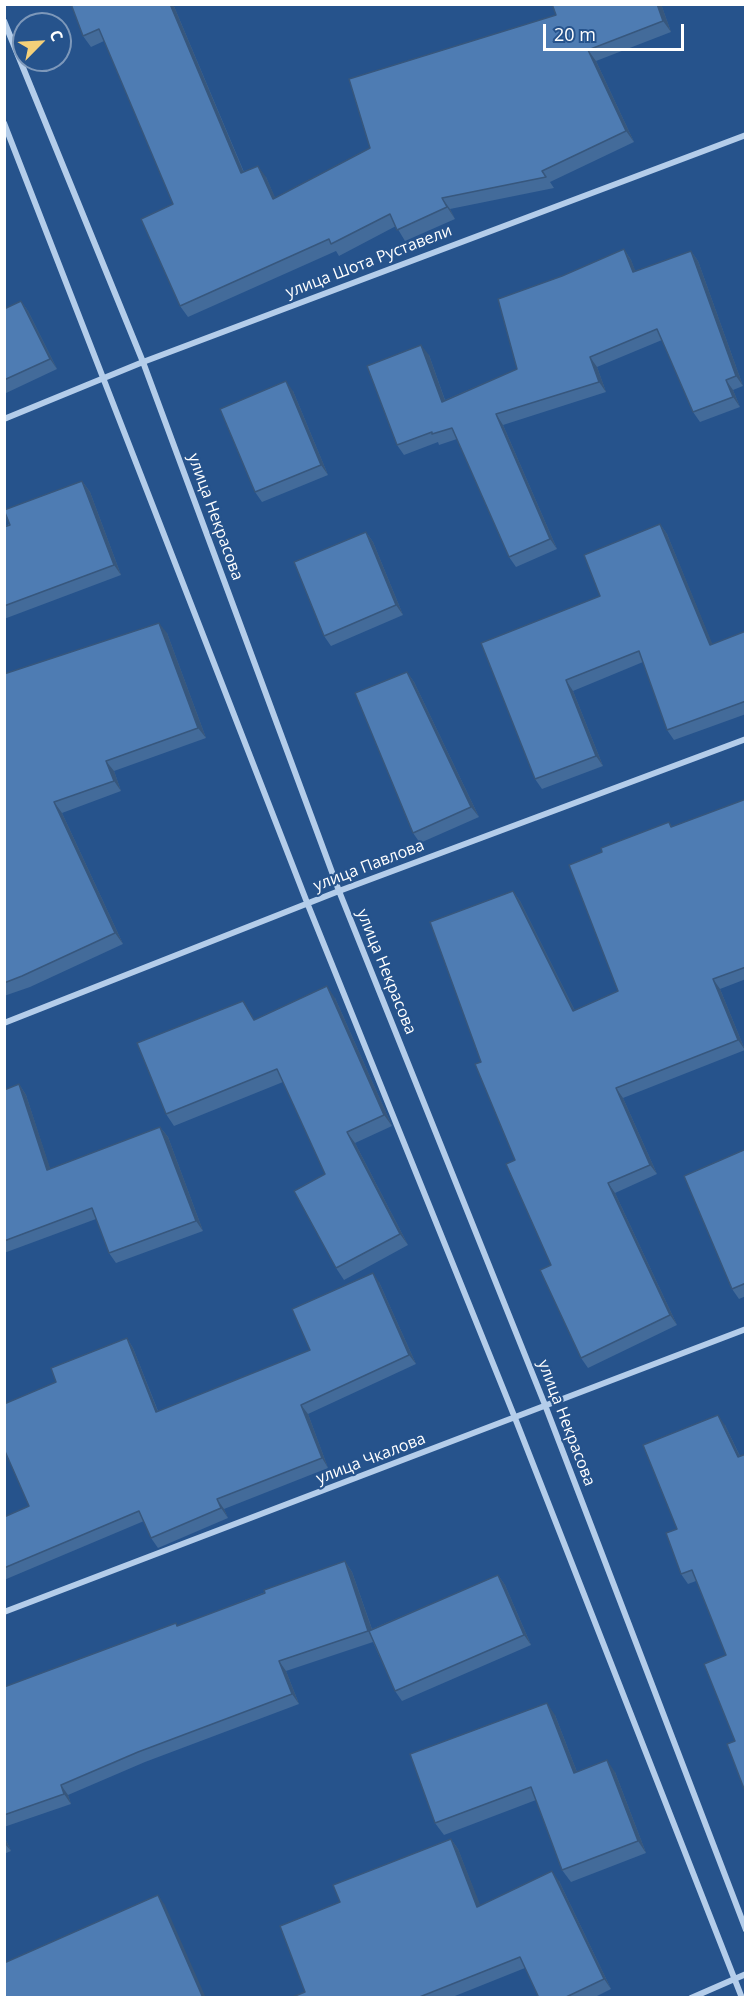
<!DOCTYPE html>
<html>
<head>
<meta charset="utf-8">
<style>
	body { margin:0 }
	#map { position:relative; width:750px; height:2002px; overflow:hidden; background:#26538c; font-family:"Open Sans",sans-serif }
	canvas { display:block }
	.frame { position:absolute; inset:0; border:6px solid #fff; pointer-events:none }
	.north { position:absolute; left:12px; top:12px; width:60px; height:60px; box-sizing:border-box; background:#26538c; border:2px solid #7d98ba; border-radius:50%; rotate:66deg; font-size:16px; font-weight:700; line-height:24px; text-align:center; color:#fff }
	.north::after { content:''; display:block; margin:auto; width:21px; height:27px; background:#f4d079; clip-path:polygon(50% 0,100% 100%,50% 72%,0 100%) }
	.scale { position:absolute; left:543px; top:24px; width:141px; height:27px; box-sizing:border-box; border:3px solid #fff; border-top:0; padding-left:8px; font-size:18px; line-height:21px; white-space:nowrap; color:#fff; -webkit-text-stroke:4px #26538c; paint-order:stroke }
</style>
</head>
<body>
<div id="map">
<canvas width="750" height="2002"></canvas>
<div class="frame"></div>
<div class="north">С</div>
<div class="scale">20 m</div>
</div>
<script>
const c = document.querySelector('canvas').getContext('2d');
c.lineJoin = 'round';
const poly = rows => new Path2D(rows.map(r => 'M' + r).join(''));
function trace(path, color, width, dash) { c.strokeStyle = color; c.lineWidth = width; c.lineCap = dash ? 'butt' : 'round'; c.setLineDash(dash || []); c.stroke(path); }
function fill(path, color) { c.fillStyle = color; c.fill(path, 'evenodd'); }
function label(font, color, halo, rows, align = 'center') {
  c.font = font + ' "Open Sans",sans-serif'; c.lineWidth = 4.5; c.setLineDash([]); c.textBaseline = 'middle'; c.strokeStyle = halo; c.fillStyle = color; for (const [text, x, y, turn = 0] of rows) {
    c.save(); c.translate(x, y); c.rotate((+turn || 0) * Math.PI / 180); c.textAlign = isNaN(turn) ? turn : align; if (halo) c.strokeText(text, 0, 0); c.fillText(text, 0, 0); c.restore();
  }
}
const street = poly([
	[4,21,143,362,339,891,545,1405,746,1930],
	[4,123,308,905,515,1418,742,1998],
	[4,419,143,362,746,135],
	[4,1023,339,891,746,739],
	[4,1612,746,1329],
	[691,1998,746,1974]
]);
const wall = poly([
	[71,4,173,4,244,172,266,177,275,198,661,4,671,32,596,61,634,142,550,182,554,188,450,209,455,219,405,241,396,226,339,256,336,251,188,317,180,306,173,204,104,41,91,47,83,36],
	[624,249,631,260,635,271,691,251,698,261,743,386,733,390,740,407,700,422,693,412,662,340,597,367,606,392,503,425,557,549,516,567,509,557,457,439,439,445,438,442,404,455,397,445,429,355,445,400,517,369,562,276],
	[21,301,28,311,57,369,4,394,4,309],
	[293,391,328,475,262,502,255,492],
	[82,481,90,492,121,575,4,619,4,527],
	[660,524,667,534,712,644,746,631,746,714,674,740,667,730,643,662,573,691,603,766,542,789,535,779,481,643,600,596],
	[366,532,373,542,403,615,331,646,324,636],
	[167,633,206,738,114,771,121,791,62,813,123,944,30,987,4,996,4,674],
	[407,672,414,682,479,817,420,843,413,833],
	[746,799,746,979,720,989,745,1050,623,1098,657,1174,615,1193,677,1325,588,1368,581,1358,551,1265,481,1062,513,891,520,901,575,1011,618,991,602,852,669,822,672,827],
	[335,998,392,1126,355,1143,408,1245,344,1280,336,1268,325,1174,283,1082,174,1126,166,1114,255,1020],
	[19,1084,26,1095,50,1169,160,1127,168,1137,203,1231,116,1263,109,1253,96,1219,4,1253,4,1090],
	[746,1149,746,1296,739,1299,732,1289],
	[379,1282,416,1364,308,1414,328,1468,224,1509,228,1518,158,1548,151,1538,144,1521,4,1580,4,1517,29,1506,56,1382,127,1338,133,1348,158,1411,310,1350],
	[725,1425,740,1456,735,1741,726,1655,696,1581,688,1584,681,1574,677,1529],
	[345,1561,352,1572,372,1629,498,1575,505,1585,531,1645,402,1701,395,1691,373,1642,286,1671,299,1704,145,1762,68,1795,71,1804,4,1827,4,1687,178,1626],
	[555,1715,577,1772,615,1772,646,1853,571,1882,562,1870,536,1800,444,1835,435,1823],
	[4,1836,11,1851,4,1854],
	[451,1839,458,1849,480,1906,559,1881,611,1989,593,1998,539,1998,525,1968,450,1998,290,1998,305,1992,340,1902]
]);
const shadedWall = poly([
	[170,4,173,4,249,185,241,173],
	[657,4,661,4,671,32,663,21],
	[588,50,596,61,634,142,626,131],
	[258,166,266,177,281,211,273,199],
	[442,198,450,209,455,219,447,207],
	[624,249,631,260,640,282,633,272],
	[691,251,698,261,743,386,736,376],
	[21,301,28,311,57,369,50,359],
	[421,345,429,355,449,412,442,402],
	[590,357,597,367,606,392,599,382],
	[726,380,733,390,740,407,733,397],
	[286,381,293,391,328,475,321,465],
	[496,414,503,425,557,549,550,539],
	[82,481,90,492,121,575,114,565],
	[660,524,667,534,717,655,710,645],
	[366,532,373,542,403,615,396,605],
	[159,623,167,633,206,738,198,728],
	[407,672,414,682,479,817,471,807],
	[566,680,573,691,603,766,596,756],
	[106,761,114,771,121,791,114,781],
	[54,802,62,813,123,944,115,933],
	[513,891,520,901,580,1021,573,1011],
	[713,979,720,989,745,1050,738,1040],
	[327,986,335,998,392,1126,384,1115],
	[19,1084,26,1095,54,1180,47,1170],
	[616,1088,623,1098,657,1174,650,1165],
	[160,1127,168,1137,203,1231,196,1221],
	[347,1132,355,1143,408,1245,400,1234],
	[608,1183,615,1193,677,1325,670,1315],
	[373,1273,379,1282,416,1364,409,1355],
	[127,1338,133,1348,162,1422,156,1412],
	[301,1405,308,1414,328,1468,322,1458],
	[718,1415,725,1425,745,1467,738,1457],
	[217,1499,224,1509,228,1518,221,1508],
	[345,1561,352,1572,376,1641,368,1631],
	[498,1575,505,1585,531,1645,524,1635],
	[279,1661,286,1671,299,1704,292,1694],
	[547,1703,555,1715,582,1785,574,1773],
	[607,1760,615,1772,646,1853,638,1841],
	[61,1785,68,1795,71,1804,64,1794],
	[4,1836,11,1851,4,1843],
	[451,1839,458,1849,485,1917,477,1907],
	[552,1871,559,1881,611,1989,604,1979],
	[158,1895,165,1905,206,1998,203,1998]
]);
const building = poly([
	[71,4,170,4,241,173,258,166,273,199,370,148,349,79,556,15,552,4,657,4,663,21,588,50,626,131,542,171,546,177,442,198,447,207,397,230,390,214,331,244,329,239,180,306,141,219,173,204,99,29,83,36,71,4],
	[624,249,633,272,691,251,736,376,726,380,733,397,693,412,657,329,590,357,599,382,496,414,550,539,509,557,452,428,432,434,432,432,397,445,367,366,421,345,442,402,517,369,498,299,562,276,624,249],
	[21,301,50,359,4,380,4,309,21,301],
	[286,381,321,465,255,492,220,409,286,381],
	[82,481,114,565,4,606,4,527,10,525,4,510,82,481],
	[660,524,710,645,746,631,746,701,667,730,639,651,566,680,596,756,535,779,481,643,600,596,584,555,660,524],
	[366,532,396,605,324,636,294,562,366,532],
	[159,623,198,728,106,761,114,781,54,802,115,933,22,976,4,983,4,674,159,623],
	[407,672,471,807,413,833,355,693,407,672],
	[746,799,746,967,713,979,738,1040,616,1088,650,1165,608,1183,670,1315,581,1358,540,1270,551,1265,506,1164,515,1160,475,1064,481,1062,430,922,513,891,573,1011,618,991,569,865,602,852,601,848,669,822,671,827,746,799],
	[327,986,384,1115,347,1132,400,1234,336,1268,294,1191,325,1174,277,1069,166,1114,137,1043,243,1001,254,1020,327,986],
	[19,1084,47,1170,160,1127,196,1221,109,1253,92,1208,4,1241,4,1090,19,1084],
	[746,1149,746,1283,732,1289,684,1176,746,1149],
	[373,1273,409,1355,301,1405,322,1458,217,1499,221,1508,151,1538,139,1511,4,1568,4,1517,29,1506,4,1449,4,1404,56,1382,51,1368,127,1338,156,1412,310,1350,292,1309,373,1273],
	[718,1415,738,1457,746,1454,746,1794,727,1744,735,1741,704,1664,726,1655,692,1570,681,1574,666,1533,677,1529,643,1445,718,1415],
	[345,1561,368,1631,279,1661,292,1694,138,1752,61,1785,64,1794,4,1815,4,1687,176,1623,177,1626,265,1593,264,1590,345,1561],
	[498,1575,524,1635,395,1691,369,1631,498,1575],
	[547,1703,574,1773,607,1760,638,1841,562,1870,531,1787,435,1823,410,1754,547,1703],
	[451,1839,477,1907,552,1871,604,1979,564,1998,539,1998,520,1957,417,1998,290,1998,305,1992,280,1926,340,1902,333,1885,451,1839],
	[158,1895,203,1998,4,1998,4,1963,158,1895]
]);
const streetNames = [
	["улица Шота Руставели",369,262,-21],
	["улица Некрасова",215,517,70],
	["улица Павлова",369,866,-21],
	["улица Некрасова",386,972,68],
	["улица Некрасова",566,1423,69],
	["улица Чкалова",371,1459,-21]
];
trace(street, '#b4cdea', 6);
fill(wall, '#436b9a');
fill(shadedWall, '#37577d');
fill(building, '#4e7cb3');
trace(building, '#37577d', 1.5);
label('16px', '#fff', '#26538c', streetNames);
</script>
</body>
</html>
